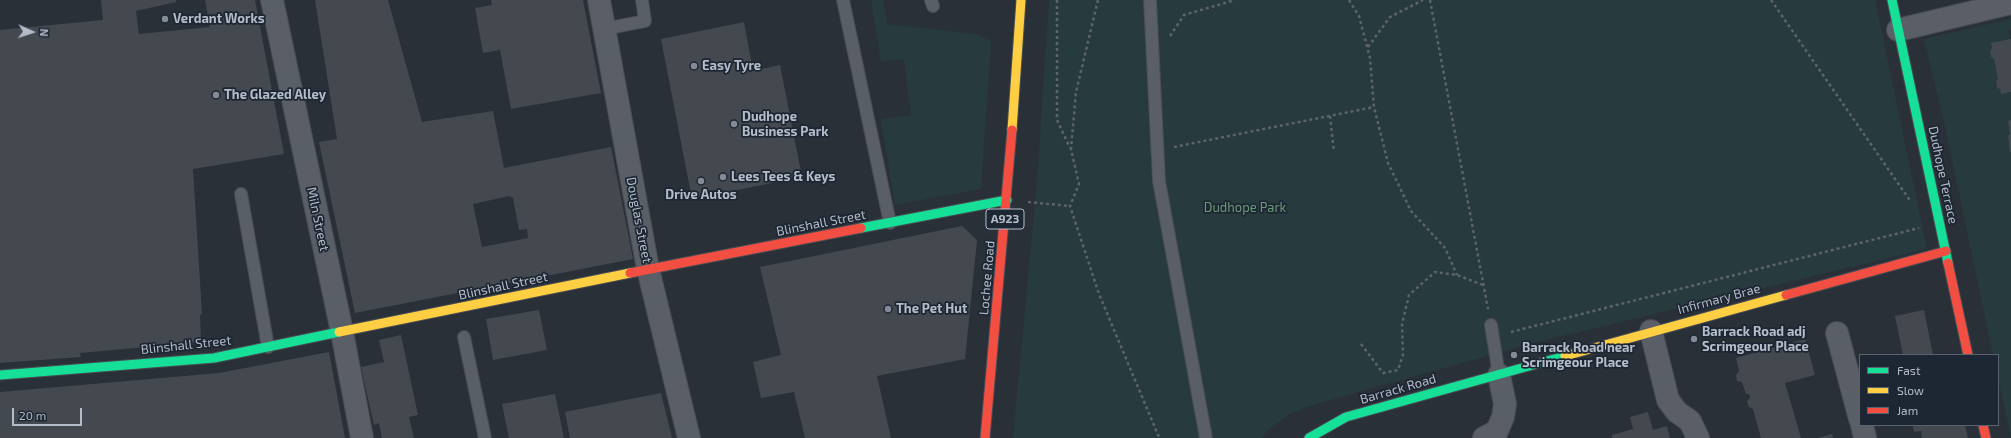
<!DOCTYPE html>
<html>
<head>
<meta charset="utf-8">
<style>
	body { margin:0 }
	#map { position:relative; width:2011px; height:438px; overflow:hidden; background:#2a3038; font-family:"Exo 2",sans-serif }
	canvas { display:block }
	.legend { position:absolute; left:1859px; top:354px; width:140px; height:72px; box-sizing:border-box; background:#1d2633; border:1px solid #59626f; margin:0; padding:5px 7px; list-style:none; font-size:12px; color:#b4bcc9 }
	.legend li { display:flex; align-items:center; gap:8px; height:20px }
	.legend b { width:20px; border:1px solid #59626f }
	.north { position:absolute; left:12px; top:12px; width:40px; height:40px; -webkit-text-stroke:3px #1d2633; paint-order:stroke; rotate:93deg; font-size:11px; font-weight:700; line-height:16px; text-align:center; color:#b4bcc9 }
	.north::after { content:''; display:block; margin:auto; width:14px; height:18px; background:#b4bcc9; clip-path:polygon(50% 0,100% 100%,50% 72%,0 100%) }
	.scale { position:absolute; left:12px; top:408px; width:70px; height:18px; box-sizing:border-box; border:2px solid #b4bcc9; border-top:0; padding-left:5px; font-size:12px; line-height:14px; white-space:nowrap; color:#b4bcc9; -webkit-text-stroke:3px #1d2633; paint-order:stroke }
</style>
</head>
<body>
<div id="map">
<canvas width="2011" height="438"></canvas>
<ul class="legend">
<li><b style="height:5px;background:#16e098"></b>Fast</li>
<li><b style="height:5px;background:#ffcf43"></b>Slow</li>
<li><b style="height:5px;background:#f24e42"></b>Jam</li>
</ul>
<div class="north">N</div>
<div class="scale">20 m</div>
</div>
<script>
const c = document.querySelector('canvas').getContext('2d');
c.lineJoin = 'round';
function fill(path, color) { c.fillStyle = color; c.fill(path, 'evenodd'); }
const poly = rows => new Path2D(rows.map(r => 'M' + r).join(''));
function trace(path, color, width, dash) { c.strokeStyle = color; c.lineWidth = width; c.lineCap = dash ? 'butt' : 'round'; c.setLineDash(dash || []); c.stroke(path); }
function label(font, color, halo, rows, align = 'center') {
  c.font = font + ' "Exo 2",sans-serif'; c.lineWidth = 3.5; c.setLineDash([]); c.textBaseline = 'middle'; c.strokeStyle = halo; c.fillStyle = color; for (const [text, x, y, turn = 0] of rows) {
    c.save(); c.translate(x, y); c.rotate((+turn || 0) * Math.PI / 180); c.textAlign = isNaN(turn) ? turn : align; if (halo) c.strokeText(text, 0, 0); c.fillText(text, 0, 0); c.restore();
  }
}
const green = poly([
	[871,0,883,0,887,24,976,34,991,41,981,189,895,205,881,119,911,115,904,59,881,62],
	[1049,0,1875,0,1927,249,1541,341,1376,387,1307,407,1288,415,1268,430,1262,438,1013,438,1037,182],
	[2011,19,2011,30,2009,30,2010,40,1990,51,1991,57,1994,59,1998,79,1996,81,1997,88,2000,89,2001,94,2011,92,2011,438,1998,378,1998,355,1993,355,1944,122,1924,39]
]);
const building = poly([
	[101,0,176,0,176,2,136,11,139,34,210,27,205,0,255,0,284,154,193,169,202,314,200,315,201,342,80,353,81,357,0,363,0,30,103,20],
	[315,0,388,0,422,122,493,111,504,168,611,147,633,259,355,313,319,142,337,139],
	[509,196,513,198,519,230,527,229,528,238,482,247,473,204],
	[491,0,583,0,601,93,511,109,500,50,483,53,475,8,492,5],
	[744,22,753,71,780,65,802,177,692,199,661,39],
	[2011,39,2011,92,2001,94,2000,89,1997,88,1996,81,1998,79,1994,59,1991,57,1990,51,1992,48,1991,43],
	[2011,120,2011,135,2010,135,2008,121],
	[2008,135,2011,135,2011,152,2010,152],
	[962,226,977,240,965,359,877,376,891,438,805,438,794,392,761,398,753,362,781,355,760,267],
	[539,310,547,350,493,360,486,319],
	[1924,310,1933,355,1903,355,1895,316],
	[401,335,418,415,409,417,414,438,382,438,379,423,374,425,361,367,384,362,379,340],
	[1805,339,1815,375,1785,383,1801,438,1761,438,1753,409,1749,407,1747,402,1750,397,1749,394,1746,394,1742,382,1737,381,1736,375,1739,371,1736,358],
	[329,352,345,438,0,438,0,392,219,373],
	[661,393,672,438,570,438,565,412],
	[555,394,564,438,509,438,502,404],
	[1648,412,1653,430,1667,426,1670,438,1612,438,1612,435,1633,429,1630,417],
	[1913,425,1965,425,1968,438,1922,438,1921,431,1914,432],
	[1832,434,1833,438,1818,438]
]);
const path = poly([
	[1057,0,1057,120,1070,148],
	[1098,0,1076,92,1071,149,1079,184,1070,206,1099,294,1158,435,1161,438],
	[1349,0,1359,16,1370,58,1374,107,1388,163,1411,211,1445,248,1457,275],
	[1430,0,1488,309],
	[1771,0,1911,202],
	[1170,36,1184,15,1235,0],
	[1368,47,1390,17,1423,0],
	[1330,116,1334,152],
	[1174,147,1374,107],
	[1028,202,1070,206],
	[1511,332,1919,228],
	[1361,344,1383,373,1398,370,1403,355,1402,324,1409,295,1435,272,1457,275,1483,285]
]);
const lane = poly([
	[843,0,890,223],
	[931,0,933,6],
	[1150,0,1159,181,1206,438],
	[604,29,645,21,642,0],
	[241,194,268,347],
	[1491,325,1499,375],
	[464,337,485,438]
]);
const street = poly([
	[272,0,342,332,362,438],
	[599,0,648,269,689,438],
	[1898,30,2011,3],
	[1651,331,1668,400,1677,412,1690,421,1698,438],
	[1837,333,1860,419],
	[1862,425,1865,438],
	[1484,438,1497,431,1503,417,1505,404,1499,375]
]);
const fast = poly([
	[1892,0,1948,263],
	[861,228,1007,200],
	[0,375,214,358,339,332],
	[1309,438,1346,417,1565,356]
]);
const slow = poly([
	[1012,130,1021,0],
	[339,332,630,273],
	[1565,356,1786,295]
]);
const jam = poly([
	[1948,263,1968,355],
	[630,273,861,228],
	[1786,295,1946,251],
	[1983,425,1986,438],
	[985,438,1012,130]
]);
const markers = [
	[165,19,4,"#848b96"],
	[694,66,4,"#848b96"],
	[216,95,4,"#848b96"],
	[734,124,4,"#848b96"],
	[723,177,4,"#848b96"],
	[701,181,4,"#848b96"],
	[888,309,4,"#848b96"],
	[1694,339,4,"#848b96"],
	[1514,355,4,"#848b96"]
];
const shields = [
	[1005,219,38]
];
const shieldNames = [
	["A923",1005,219]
];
const poiNames = [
	["Verdant Works",173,19],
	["Easy Tyre",702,66],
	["The Glazed Alley",224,95],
	["Dudhope",742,117],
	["Business Park",742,132],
	["Lees Tees & Keys",731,177],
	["Drive Autos",701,195,"center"],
	["The Pet Hut",896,309],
	["Barrack Road adj",1702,332],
	["Scrimgeour Place",1702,347],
	["Barrack Road near",1522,348],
	["Scrimgeour Place",1522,363]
];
const streetNames = [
	["Dudhope Terrace",1943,175,78],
	["Miln Street",318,219,78],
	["Douglas Street",639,220,79],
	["Blinshall Street",821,223,-11],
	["Lochee Road",987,278,-85],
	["Blinshall Street",503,286,-12],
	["Infirmary Brae",1719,299,-15],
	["Blinshall Street",186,345,-6],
	["Barrack Road",1398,389,-16]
];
const parkNames = [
	["Dudhope Park",1245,208]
];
fill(green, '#273a3e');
fill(building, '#444950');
trace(lane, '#484c53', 14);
trace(street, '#484c53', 24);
trace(fast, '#484c53', 11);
trace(slow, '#484c53', 11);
trace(jam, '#484c53', 11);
trace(path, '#5d636a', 2.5, [3, 3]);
trace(lane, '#5a5e66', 12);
trace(street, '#5a5e66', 22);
trace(fast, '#16e098', 9);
trace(slow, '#ffcf43', 9);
trace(jam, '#f24e42', 9);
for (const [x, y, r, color] of markers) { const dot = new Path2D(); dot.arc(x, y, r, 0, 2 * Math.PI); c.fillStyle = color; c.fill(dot); trace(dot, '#1d2633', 1.5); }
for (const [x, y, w] of shields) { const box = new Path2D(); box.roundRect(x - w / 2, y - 10, w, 20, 3); c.fillStyle = '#1d2633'; c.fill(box); trace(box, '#b4bcc9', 1); }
label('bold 12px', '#b4bcc9', null, shieldNames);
label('bold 13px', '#b4bcc9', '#1d2633', poiNames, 'left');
label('13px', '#b4bcc9', '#1d2633', streetNames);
label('13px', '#6b9a76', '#1d2633', parkNames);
</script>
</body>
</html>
